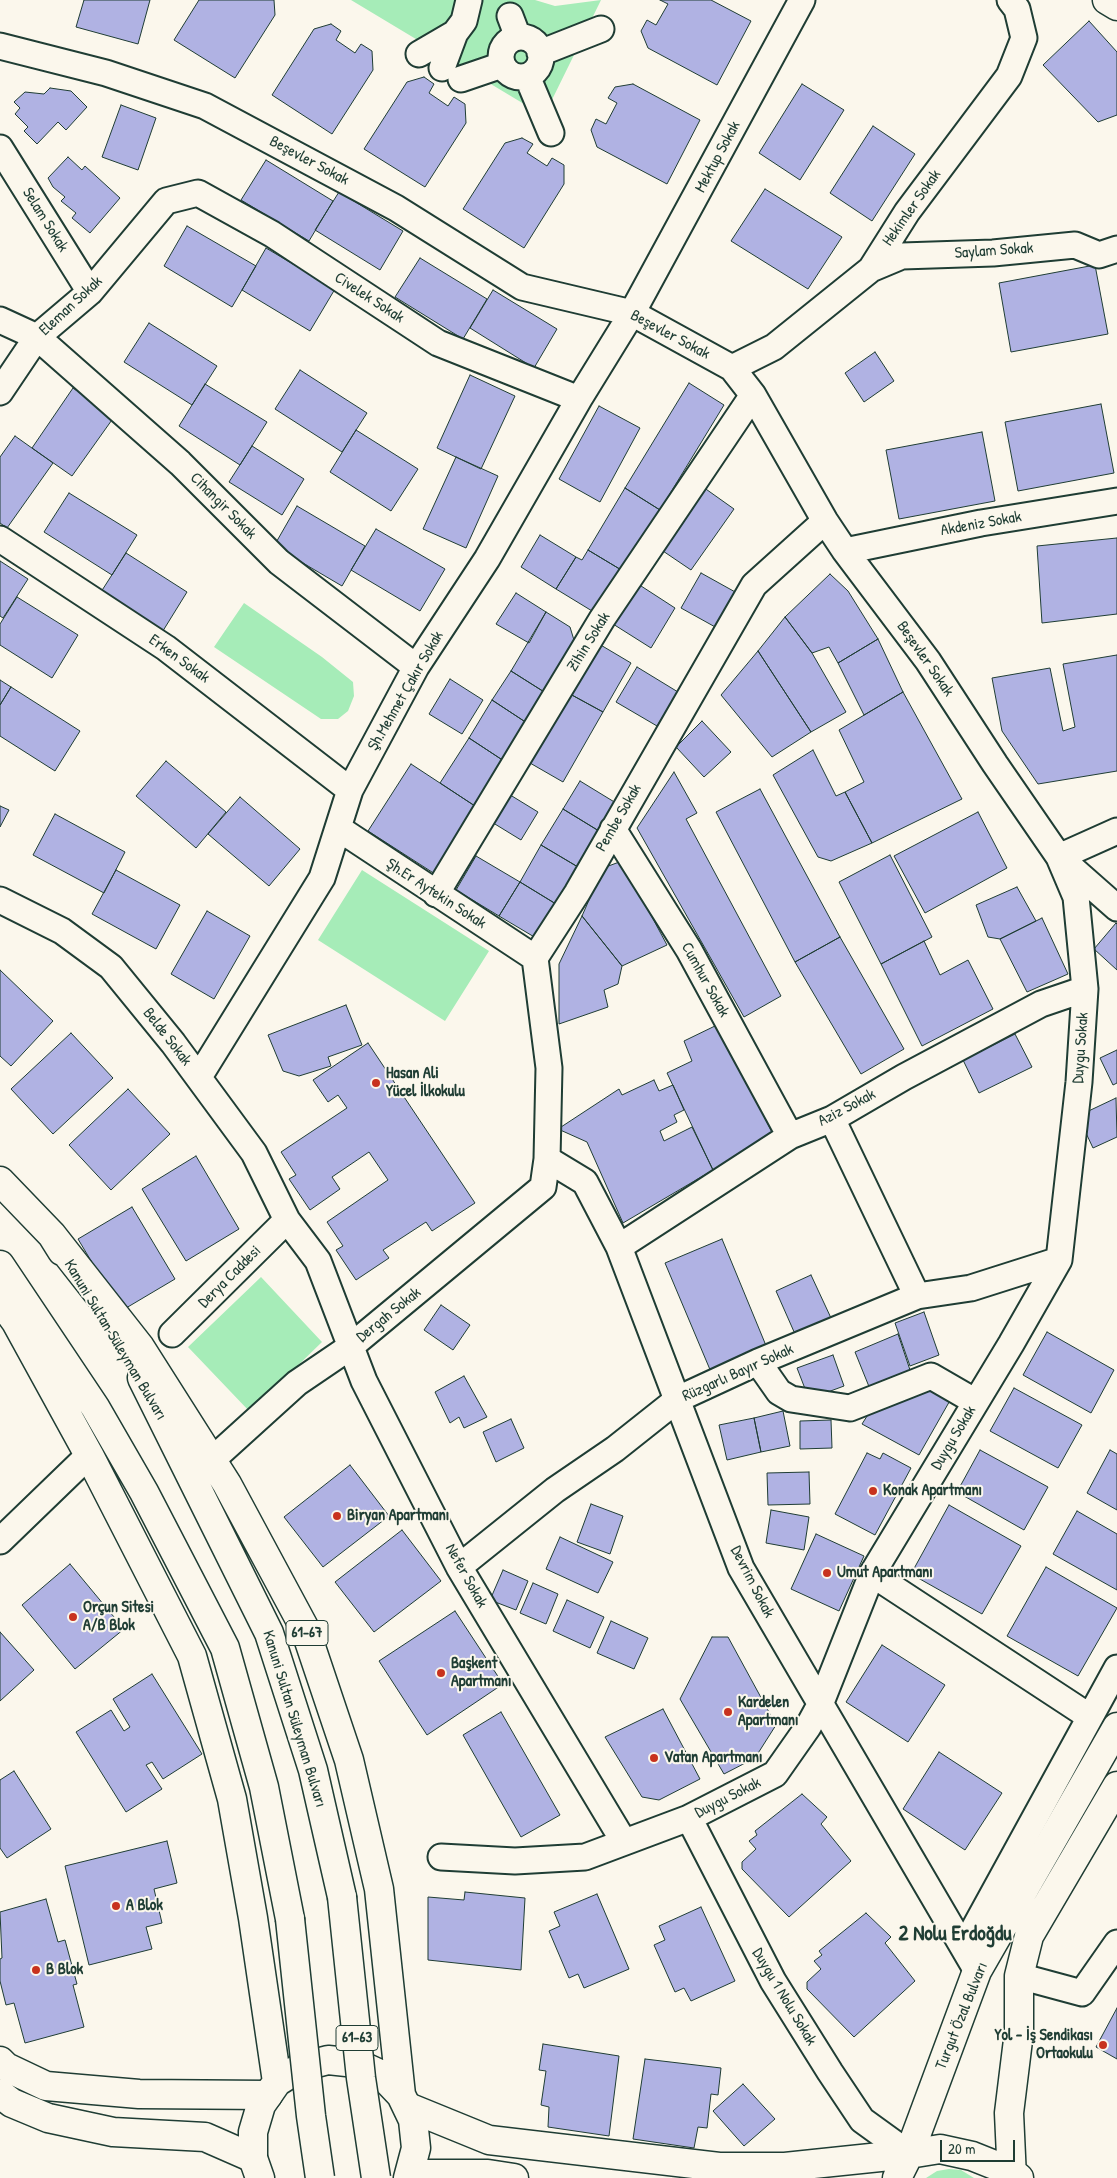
<!DOCTYPE html>
<html>
<head>
<meta charset="utf-8">
<style>
	body { margin:0 }
	#map { position:relative; width:1117px; height:2178px; overflow:hidden; background:#fbf7ec; font-family:"Patrick Hand",sans-serif }
	canvas { display:block }
	.scale { position:absolute; left:940px; top:2140px; width:75px; height:22px; box-sizing:border-box; border:2px solid #1f3d34; border-top:0; padding-left:6px; font-size:15px; line-height:18px; white-space:nowrap; color:#1f3d34; -webkit-text-stroke:4px #fbf7ec; paint-order:stroke }
</style>
</head>
<body>
<div id="map">
<canvas width="1117" height="2178"></canvas>
<div class="scale">20 m</div>
</div>
<script>
const c = document.querySelector('canvas').getContext('2d');
c.lineJoin = 'round';
function fill(path, color) { c.fillStyle = color; c.fill(path, 'evenodd'); }
const poly = rows => new Path2D(rows.map(r => 'M' + r).join(''));
function trace(path, color, width, dash) { c.strokeStyle = color; c.lineWidth = width; c.lineCap = dash ? 'butt' : 'round'; c.setLineDash(dash || []); c.stroke(path); }
function label(font, color, halo, rows, align = 'center') {
  c.font = font + ' "Patrick Hand",sans-serif'; c.lineWidth = 4; c.setLineDash([]); c.textBaseline = 'middle'; c.strokeStyle = halo; c.fillStyle = color; for (const [text, x, y, turn = 0] of rows) {
    c.save(); c.translate(x, y); c.rotate((+turn || 0) * Math.PI / 180); c.textAlign = isNaN(turn) ? turn : align; if (halo) c.strokeText(text, 0, 0); c.fillText(text, 0, 0); c.restore();
  }
}
const green = poly([
	[351,0,535,0,555,6,601,0,544,116],
	[244,603,322,657,353,682,354,696,348,711,338,719,321,719,214,647],
	[362,870,489,951,445,1021,318,940],
	[261,1277,322,1342,250,1412,188,1347],
	[949,2169,961,2170,974,2178,926,2178,937,2171]
]);
const building = poly([
	[84,0,150,0,138,44,76,27,84,0],
	[199,0,274,0,275,15,235,78,174,40,199,0],
	[660,0,711,0,751,21,717,85,648,48,641,31,647,20,656,25,668,4,660,0],
	[1089,21,1117,52,1117,115,1098,122,1043,65,1089,21],
	[331,24,341,31,336,40,355,53,361,44,372,51,373,70,332,134,272,95,314,29,331,24],
	[424,77,434,84,429,93,448,106,454,97,465,104,466,123,425,187,364,149,407,82,424,77],
	[633,84,700,120,667,184,597,147,591,130,596,119,606,124,617,103,608,98,615,87,633,84],
	[802,84,844,110,800,180,759,153,802,84],
	[50,88,71,91,87,107,66,130,58,122,37,144,24,131,28,127,15,114,20,108,14,102,25,92,44,94,50,88],
	[121,105,156,118,138,170,102,157,121,105],
	[873,126,915,154,872,221,830,193,873,126],
	[522,138,533,144,527,153,547,166,552,158,564,165,564,184,524,248,463,209,505,143,522,138],
	[68,157,82,170,85,166,120,198,90,233,72,218,76,213,61,201,65,197,53,187,48,178,68,157],
	[266,160,333,201,309,241,241,200,266,160],
	[765,189,842,237,808,289,731,241,765,189],
	[339,192,403,231,380,270,315,230,339,192],
	[187,226,256,266,232,307,164,266,187,226],
	[266,248,335,289,310,331,242,290,266,248],
	[420,258,487,299,463,339,395,297,420,258],
	[1095,265,1108,334,1011,352,999,283,1095,265],
	[493,290,557,329,534,368,470,328,493,290],
	[149,323,217,366,192,405,124,362,149,323],
	[875,352,894,381,864,402,845,373,875,352],
	[300,370,367,413,342,452,275,409,300,370],
	[470,375,515,396,481,469,437,448,470,375],
	[689,383,724,405,660,510,625,488,689,383],
	[205,384,267,422,240,465,179,426,205,384],
	[73,388,114,417,72,476,32,448,73,388],
	[1101,404,1114,473,1018,491,1005,422,1101,404],
	[599,406,640,428,600,502,559,479,599,406],
	[356,430,418,469,391,511,330,472,356,430],
	[982,432,995,501,899,519,886,450,982,432],
	[15,436,53,463,7,528,0,523,0,457,15,436],
	[252,446,304,479,282,515,229,482,252,446],
	[456,457,498,476,466,548,423,529,456,457],
	[703,487,734,509,691,570,660,549,703,487],
	[625,488,660,510,623,571,588,550,625,488],
	[69,493,137,535,112,575,44,532,69,493],
	[297,506,365,546,342,586,274,546,297,506],
	[376,529,445,569,420,611,351,570,376,529],
	[540,535,576,557,556,589,521,567,540,535],
	[1117,538,1117,614,1042,623,1037,546,1117,538],
	[588,550,623,571,597,614,556,589,576,557,582,560,588,550],
	[126,553,187,592,161,634,99,595,126,553],
	[0,561,28,579,3,618,0,616,0,561],
	[701,573,737,593,717,628,681,608,701,573],
	[830,574,848,591,878,639,838,663,829,647,812,653,785,617,830,574],
	[638,584,675,608,651,648,613,624,638,584],
	[516,593,546,612,529,643,496,624,516,593],
	[17,597,78,635,52,678,0,645,0,624,17,597],
	[546,612,570,627,577,650,549,695,511,671,546,612],
	[785,617,812,653,846,712,811,732,758,651,785,617],
	[878,639,903,692,864,715,838,663,878,639],
	[599,644,631,663,603,712,570,694,599,644],
	[758,651,811,732,772,757,721,695,758,651],
	[1117,655,1117,771,1038,784,1002,731,992,678,1050,668,1063,731,1075,727,1063,664,1117,655],
	[637,667,678,692,657,726,616,702,637,667],
	[511,671,549,695,530,725,492,700,511,671],
	[450,679,483,700,462,734,429,714,450,679],
	[0,680,11,687,0,705,0,680],
	[11,687,80,731,55,771,0,736,0,705,11,687],
	[903,692,962,799,872,843,845,792,864,782,839,730,903,692],
	[570,694,603,712,563,782,530,763,570,694],
	[492,700,530,725,507,763,469,738,492,700],
	[702,721,731,752,704,777,676,747,702,721],
	[469,738,507,763,478,808,440,783,469,738],
	[813,750,836,796,845,792,872,843,831,861,818,857,773,775,813,750],
	[166,761,226,812,196,848,136,796,166,761],
	[411,764,478,808,435,874,368,831,411,764],
	[674,772,697,813,686,819,781,996,744,1017,637,828,674,772],
	[580,781,616,803,599,831,563,809,580,781],
	[760,789,840,937,795,962,716,812,760,789],
	[507,793,538,812,521,840,490,821,507,793],
	[240,797,300,849,269,886,208,834,240,797],
	[0,806,9,810,0,827,0,806],
	[563,809,599,831,578,867,541,845,563,809],
	[978,812,1007,868,925,913,894,856,978,812],
	[55,814,125,852,104,893,33,855,55,814],
	[541,845,578,867,556,904,520,882,541,845],
	[890,855,932,937,881,964,839,882,890,855],
	[476,856,520,882,499,916,456,890,476,856],
	[622,861,667,945,622,966,582,916,603,868,622,861],
	[116,870,180,905,156,949,92,914,116,870],
	[520,882,556,904,536,938,499,916,520,882],
	[1017,887,1036,921,1000,939,988,937,976,905,1017,887],
	[207,911,250,936,214,999,171,974,207,911],
	[582,916,622,966,618,984,604,990,608,1007,559,1024,559,964,582,916],
	[1042,918,1068,974,1027,992,1000,939,1042,918],
	[1116,923,1117,924,1117,970,1094,949,1116,923],
	[840,937,904,1049,861,1074,795,962,840,937],
	[924,941,940,975,968,960,993,1009,922,1046,881,964,924,941],
	[0,970,53,1021,11,1066,0,1056,0,970],
	[346,1005,362,1045,328,1057,331,1066,299,1076,283,1071,268,1035,346,1005],
	[717,1025,773,1134,713,1170,667,1073,692,1061,684,1041,717,1025],
	[71,1033,113,1078,53,1134,11,1089,71,1033],
	[1015,1034,1032,1067,979,1093,963,1060,1015,1034],
	[368,1043,475,1203,432,1231,426,1222,383,1250,389,1258,356,1280,336,1250,343,1246,327,1222,388,1180,369,1152,332,1177,340,1189,310,1210,289,1179,296,1175,281,1152,347,1108,338,1095,328,1102,313,1080,368,1043],
	[1117,1050,1117,1083,1113,1085,1100,1058,1117,1050],
	[654,1080,659,1091,673,1085,684,1110,674,1115,677,1122,660,1131,664,1141,692,1127,713,1170,623,1223,587,1142,558,1129,619,1089,622,1095,654,1080],
	[128,1089,170,1134,111,1190,69,1145,128,1089],
	[1116,1098,1117,1137,1093,1148,1078,1116,1116,1098],
	[196,1156,239,1229,186,1261,142,1189,196,1156],
	[132,1207,175,1279,121,1311,78,1239,132,1207],
	[722,1239,767,1348,711,1372,665,1263,722,1239],
	[811,1275,831,1318,795,1334,776,1291,811,1275],
	[441,1305,470,1325,453,1350,424,1330,441,1305],
	[924,1312,939,1355,910,1366,895,1323,924,1312],
	[1047,1332,1114,1370,1091,1413,1023,1375,1047,1332],
	[898,1334,913,1379,872,1394,855,1352,898,1334],
	[833,1355,844,1386,809,1399,797,1368,833,1355],
	[464,1376,487,1417,464,1428,459,1417,450,1423,435,1392,464,1376],
	[935,1387,952,1397,919,1455,862,1424,869,1413,935,1387],
	[1014,1388,1082,1425,1058,1468,990,1431,1014,1388],
	[783,1411,790,1446,761,1452,754,1418,783,1411],
	[754,1418,761,1452,727,1460,719,1425,754,1418],
	[511,1419,524,1448,496,1462,483,1432,511,1419],
	[831,1420,832,1448,800,1449,800,1421,831,1420],
	[980,1450,1048,1487,1024,1530,957,1492,980,1450],
	[1110,1450,1117,1454,1117,1510,1087,1493,1110,1450],
	[867,1453,880,1459,883,1453,911,1468,875,1535,835,1514,867,1453],
	[350,1465,389,1516,323,1567,284,1517,350,1465],
	[809,1472,810,1504,768,1505,767,1473,809,1472],
	[591,1504,623,1516,610,1554,577,1542,591,1504],
	[949,1505,1021,1546,982,1614,911,1574,949,1505],
	[771,1510,809,1517,804,1550,766,1543,771,1510],
	[1077,1511,1117,1534,1117,1590,1053,1554,1077,1511],
	[402,1530,441,1581,374,1632,335,1582,402,1530],
	[816,1534,864,1556,839,1611,791,1589,816,1534],
	[560,1537,613,1562,598,1593,546,1569,560,1537],
	[70,1564,124,1629,75,1669,22,1605,70,1564],
	[1046,1567,1117,1608,1078,1676,1007,1636,1046,1567],
	[503,1570,528,1581,516,1610,490,1600,503,1570],
	[533,1583,558,1594,546,1624,520,1613,533,1583],
	[567,1600,604,1617,590,1648,553,1631,567,1600],
	[455,1611,503,1684,427,1735,379,1661,455,1611],
	[611,1621,648,1638,634,1669,597,1653,611,1621],
	[0,1632,34,1670,0,1701,0,1632],
	[712,1637,728,1637,776,1725,755,1758,724,1774,680,1699,712,1637],
	[882,1645,945,1685,908,1742,846,1702,882,1645],
	[152,1674,202,1754,163,1779,152,1762,146,1765,162,1789,126,1812,76,1732,111,1710,124,1731,130,1727,113,1699,152,1674],
	[663,1709,700,1779,659,1800,642,1797,605,1737,663,1709],
	[501,1712,560,1815,521,1837,463,1735,501,1712],
	[939,1752,1002,1793,965,1850,903,1809,939,1752],
	[14,1771,51,1829,7,1858,0,1848,0,1780,14,1771],
	[802,1794,827,1817,821,1824,851,1861,789,1917,742,1869,742,1862,756,1849,749,1841,757,1835,755,1831,802,1794],
	[167,1841,177,1883,154,1889,162,1923,146,1927,152,1949,89,1965,65,1866,167,1841],
	[465,1892,525,1898,521,1970,428,1960,428,1897,464,1900,465,1892],
	[597,1894,629,1969,584,1988,578,1974,569,1978,549,1931,560,1926,554,1912,597,1894],
	[46,1899,58,1942,65,1940,77,1984,73,1985,84,2027,25,2043,14,2003,6,2005,0,1981,0,1959,2,1958,0,1912,46,1899],
	[701,1907,735,1981,691,2001,684,1988,675,1992,654,1945,665,1940,659,1926,701,1907],
	[866,1913,891,1937,885,1943,915,1981,854,2037,807,1989,807,1982,821,1969,814,1961,822,1955,819,1951,866,1913],
	[1117,2008,1117,2059,1096,2047,1117,2008],
	[543,2044,619,2056,609,2136,548,2127,549,2107,541,2105,546,2071,539,2070,543,2044],
	[645,2059,721,2068,718,2095,711,2094,707,2128,698,2127,694,2148,633,2139,645,2059],
	[743,2084,775,2119,744,2146,713,2111,743,2084]
]);
const street = poly([
	[510,16,518,37],
	'501 57a20 20 0 1 1 40 0a20 20 0 1 1-40 0Z',
	[0,46,106,73,205,106,396,208,522,287,632,313,732,368,753,395,825,521,845,551,928,661,995,764,1059,857,1117,908],
	[540,53,601,29],
	[419,54,455,33,464,21,469,0],
	[442,68,455,33],
	[527,76,551,133],
	[461,79,502,65],
	[0,148,90,292],
	[871,269,902,256,993,253,1075,245,1099,255,1117,249],
	[0,320,37,337,180,463,279,562,416,667],
	[732,368,774,347,871,269,907,212,1009,76,1024,38,1017,9,1010,0],
	[0,392,37,337,90,292,166,201,198,193,272,234,438,343,579,399],
	[0,539,166,648,350,790],
	[845,551,981,523,1117,501],
	[338,828,535,958],
	[613,829,689,950,790,1136],
	[436,894,602,619,753,395],
	[0,900,62,931,111,967,173,1043,254,1153,287,1220,318,1261,364,1381,459,1567,624,1842],
	[199,1077,322,878,350,790,416,667,487,559,579,399,632,313,802,0],
	[832,1119,917,1296],
	[547,1159,585,1182,619,1247,741,1568,977,1971],
	[619,1247,790,1136,832,1119,904,1077,1041,1004,1085,989],
	[172,1334,287,1220],
	[758,1362,779,1392,791,1399,850,1408,931,1376,976,1402],
	[212,1460,297,1383,350,1347,543,1187,547,1159,549,1068,535,958,577,893,754,585,825,521],
	[0,1541,89,1455],
	[459,1567,555,1490,615,1449,678,1399,758,1362,917,1296,971,1288,1059,1260],
	[872,1574,1090,1717],
	[689,1818,773,1981,830,2072,862,2120,909,2154],
	[441,1857,515,1861,585,1857,689,1818,775,1774,808,1727,820,1705,872,1574,1011,1344,1059,1260,1079,1082,1085,989,1076,897,1059,857,1117,831],
	[964,1947,1117,1668],
	[1019,1976,1082,1993,1117,1943]
]);
const secondary = poly([
	[1107,0,1117,6],
	[0,2061,6,2067,46,2086,139,2094,268,2095],
	[0,2094,12,2103,48,2118,113,2132,205,2137,253,2158],
	[408,2107,489,2140,719,2167,785,2167,909,2154,940,2149,972,2156,1012,2172,1019,2178],
	[411,2174,488,2174,514,2178],
	[897,2178,909,2154,977,1971,1117,1727],
	[1012,2178,1009,2113,1019,2032,1019,1976,1029,1936,1117,1786]
]);
const primary = poly([
	[0,1181,52,1235,62,1251],
	[52,1235,140,1347,227,1484,305,1629,349,1760,379,1889,401,2095],
	[0,1265,95,1407,144,1492,225,1648,264,1787,290,1919],
	[0,1300,16,1322,89,1455,192,1656,232,1799,253,1918,277,2082],
	[142,1378,269,1633,313,1770,342,1897],
	[260,2178,253,2158,253,2132,261,2105,277,2082,301,2067,328,2060,356,2063,382,2075,401,2095,413,2120,416,2148,408,2178]
]);
const primaryBridge = poly([
	[342,1897,361,2078,376,2178],
	[290,1919,311,2116,320,2178]
]);
const markers = [
	[376,1083,5,"#c8321e"],
	[873,1491,5,"#c8321e"],
	[337,1516,5,"#c8321e"],
	[827,1573,5,"#c8321e"],
	[73,1617,5,"#c8321e"],
	[441,1673,5,"#c8321e"],
	[728,1712,5,"#c8321e"],
	[654,1758,5,"#c8321e"],
	[116,1906,5,"#c8321e"],
	[36,1970,5,"#c8321e"],
	[1103,2045,5,"#c8321e"]
];
const shields = [
	[307,1633,42],
	[357,2038,42]
];
const shieldNames = [
	["61-67",307,1633],
	["61-63",357,2038]
];
const streetNames = [
	["Mektup Sokak",718,157,-62],
	["Beşevler Sokak",309,161,28],
	["Hekimler Sokak",912,208,-55],
	["Selam Sokak",45,220,58],
	["Saylam Sokak",994,251,-4],
	["Civelek Sokak",369,298,33],
	["Eleman Sokak",71,306,-43],
	["Beşevler Sokak",670,335,28],
	["Cihangir Sokak",223,506,45],
	["Akdeniz Sokak",981,524,-10],
	["Zihin Sokak",589,642,-58],
	["Erken Sokak",179,659,36],
	["Beşevler Sokak",925,659,55],
	["Şh.Mehmet Çakır Sokak",406,691,-60],
	["Pembe Sokak",619,818,-60],
	["Şh.Er Aytekin Sokak",436,894,33],
	["Cumhur Sokak",705,980,61],
	["Belde Sokak",167,1037,52],
	["Duygu Sokak",1081,1048,-86],
	["Aziz Sokak",847,1108,-28],
	["Derya Caddesi",230,1277,-45],
	["Dergah Sokak",389,1315,-39],
	["Kanuni Sultan Süleyman Bulvarı",115,1340,59],
	["Rüzgarlı Bayır Sokak",738,1373,-24],
	["Duygu Sokak",954,1438,-59],
	["Nefer Sokak",466,1576,61],
	["Devrim Sokak",752,1582,63],
	["Kanuni Sultan Süleyman Bulvarı",294,1719,73],
	["Duygu Sokak",728,1798,-27],
	["Duygu 1 Nolu Sokak",784,1997,59],
	["Turgut Özal Bulvarı",962,2016,-68]
];
const poiNames = [
	["Hasan Ali",386,1074],
	["Yücel İlkokulu",386,1092],
	["Konak Apartmanı",883,1491],
	["Biryan Apartmanı",347,1516],
	["Umut Apartmanı",837,1573],
	["Orçun Sitesi",83,1608],
	["A/B Blok",83,1626],
	["Başkent",451,1664],
	["Apartmanı",451,1682],
	["Kardelen",738,1703],
	["Apartmanı",738,1721],
	["Vatan Apartmanı",664,1758],
	["A Blok",126,1906],
	["B Blok",46,1970],
	["Yol - İş Sendikası",1093,2036,"right"],
	["Ortaokulu",1093,2054,"right"]
];
const districtNames = [
	["2 Nolu Erdoğdu",955,1934]
];
fill(green, '#a6ecb8');
fill(building, '#b0b2e3');
trace(building, '#1f3d34', 1);
trace(street, '#1f3d34', 29);
trace(secondary, '#1f3d34', 31);
trace(primary, '#1f3d34', 31);
trace(street, '#fbf7ec', 25);
trace(secondary, '#fbf7ec', 28);
trace(primary, '#fbf7ec', 28);
trace(primaryBridge, '#1f3d34', 31, []);
trace(primaryBridge, '#fbf7ec', 28);
for (const [x, y, r, color] of markers) { const dot = new Path2D(); dot.arc(x, y, r, 0, 2 * Math.PI); c.fillStyle = color; c.fill(dot); trace(dot, '#fbf7ec', 2); }
for (const [x, y, w] of shields) { const box = new Path2D(); box.roundRect(x - w / 2, y - 12.5, w, 25, 4); c.fillStyle = '#fbf7ec'; c.fill(box); trace(box, '#1f3d34', 1); }
label('bold 15px', '#1f3d34', null, shieldNames);
label('16px', '#1f3d34', '#fbf7ec', streetNames);
label('bold 16px', '#1f3d34', '#fbf7ec', poiNames, 'left');
label('bold 21px', '#1f3d34', '#fbf7ec', districtNames);
</script>
</body>
</html>
